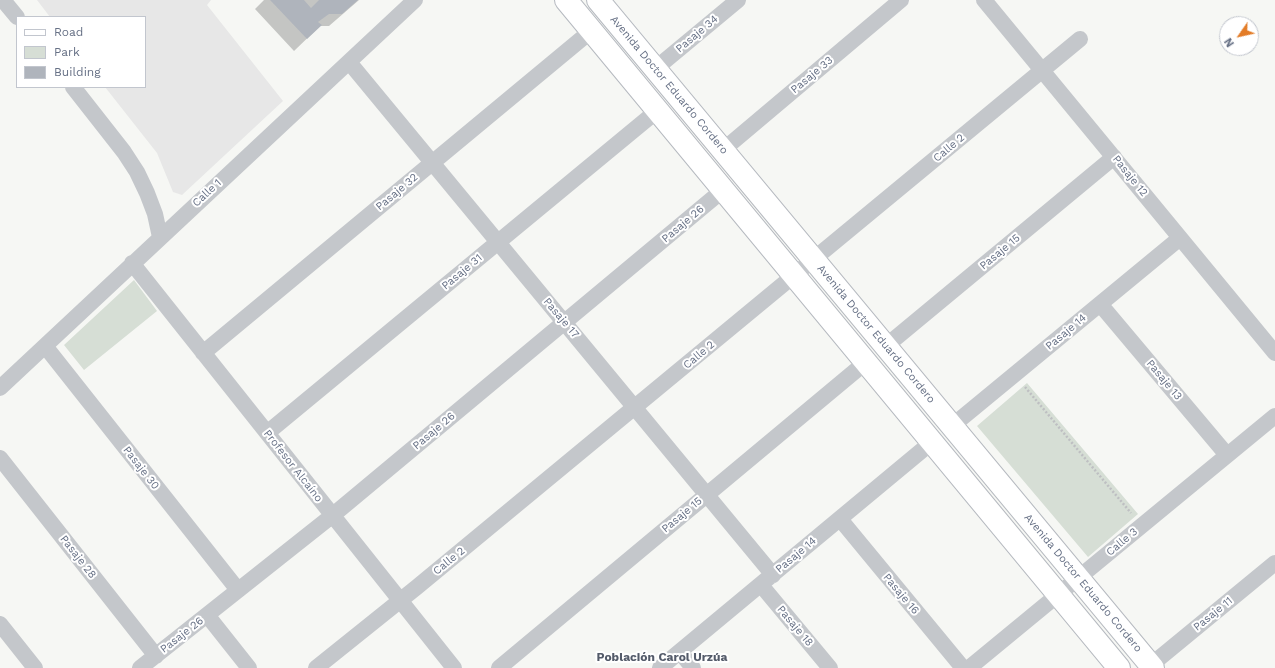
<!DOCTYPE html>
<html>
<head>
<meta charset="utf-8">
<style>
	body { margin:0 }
	#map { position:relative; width:1275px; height:668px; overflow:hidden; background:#f6f7f4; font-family:"Work Sans",sans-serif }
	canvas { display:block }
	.legend { position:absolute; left:16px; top:16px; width:130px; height:72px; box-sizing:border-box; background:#fff; border:1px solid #c2c6ce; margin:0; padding:5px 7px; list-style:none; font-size:12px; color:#667085 }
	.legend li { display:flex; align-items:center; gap:8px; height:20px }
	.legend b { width:20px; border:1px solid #c2c6ce }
	.north { position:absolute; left:1219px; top:16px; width:40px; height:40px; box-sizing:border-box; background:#fff; border:1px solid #c2c6ce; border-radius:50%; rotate:236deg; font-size:11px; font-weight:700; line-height:16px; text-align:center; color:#667085 }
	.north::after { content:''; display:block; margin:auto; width:14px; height:18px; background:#e37c27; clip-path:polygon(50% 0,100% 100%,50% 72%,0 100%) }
</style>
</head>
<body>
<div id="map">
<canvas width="1275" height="668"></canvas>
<ul class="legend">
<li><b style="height:5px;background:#fff"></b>Road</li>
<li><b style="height:11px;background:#d6ded5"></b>Park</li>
<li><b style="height:11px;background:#afb4bc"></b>Building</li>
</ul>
<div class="north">N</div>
</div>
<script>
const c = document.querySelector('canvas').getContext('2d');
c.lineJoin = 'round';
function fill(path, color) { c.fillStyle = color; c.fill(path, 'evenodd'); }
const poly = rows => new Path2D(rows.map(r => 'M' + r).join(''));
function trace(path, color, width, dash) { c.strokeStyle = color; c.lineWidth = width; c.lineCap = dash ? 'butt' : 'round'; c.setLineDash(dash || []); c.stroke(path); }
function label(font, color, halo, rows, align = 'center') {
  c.font = font + ' "Work Sans",sans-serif'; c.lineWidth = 4; c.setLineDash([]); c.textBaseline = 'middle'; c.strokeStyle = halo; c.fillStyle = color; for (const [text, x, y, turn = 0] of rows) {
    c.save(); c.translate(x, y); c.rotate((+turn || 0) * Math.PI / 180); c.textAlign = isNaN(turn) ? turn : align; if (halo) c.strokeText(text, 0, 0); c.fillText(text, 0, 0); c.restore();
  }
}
const built = poly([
	[37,0,211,0,207,5,283,101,182,195,173,192,157,153,105,87,145,87,145,17,50,17]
]);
const green = poly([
	[134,280,157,311,84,370,64,345],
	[1027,383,1138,514,1088,557,977,426]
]);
const shadow = poly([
	[264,0,359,0,329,26,320,26,294,51,255,9]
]);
const building = poly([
	[270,0,304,0,311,8,319,0,358,0,342,14,329,14,318,22,322,25,307,39]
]);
const path = poly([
	[1025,387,1131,513]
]);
const street = poly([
	[3,0,17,17],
	[984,0,1275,353],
	[349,62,773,575],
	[655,69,738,0],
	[73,87,124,152,137,172,147,193,155,214,160,237],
	[723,150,901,0],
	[132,263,454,668],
	[1100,304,1227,455],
	[45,346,238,590],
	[886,346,1114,157],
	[203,353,591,31],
	[0,388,415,0],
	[952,426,1180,238],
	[267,433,658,110],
	[0,458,156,656],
	[840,519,963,668],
	[761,585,830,668],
	[207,615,249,668],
	[0,624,35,668],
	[680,652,693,668],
	[1151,665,1275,563],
	[140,668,333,515,723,190],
	[316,668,417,587,1080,39],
	[499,668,866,362],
	[660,668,932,442],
	[969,668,1275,416]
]);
const secondary = poly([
	[566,0,1119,668],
	[598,0,1153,668]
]);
const streetNames = [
	["Pasaje 34",697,34,-40],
	["Pasaje 33",812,75,-40],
	["Avenida Doctor Eduardo Cordero",669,85,50],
	["Calle 2",949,148,-40],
	["Pasaje 12",1130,176,51],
	["Pasaje 32",397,192,-40],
	["Calle 1",207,193,-43],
	["Pasaje 26",683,224,-40],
	["Pasaje 15",1000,252,-40],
	["Pasaje 31",462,272,-40],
	["Pasaje 17",561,318,50],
	["Pasaje 14",1066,332,-40],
	["Avenida Doctor Eduardo Cordero",876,334,50],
	["Calle 2",699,355,-40],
	["Pasaje 13",1164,380,50],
	["Pasaje 26",434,431,-40],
	["Profesor Alcaíno",293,466,52],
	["Pasaje 30",141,468,52],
	["Pasaje 15",682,515,-40],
	["Calle 3",1122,542,-40],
	["Pasaje 14",796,555,-40],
	["Pasaje 28",78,557,52],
	["Calle 2",449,561,-39],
	["Avenida Doctor Eduardo Cordero",1083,583,50],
	["Pasaje 16",901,594,50],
	["Pasaje 11",1213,614,-39],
	["Pasaje 18",795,626,50],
	["Pasaje 26",182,635,-38]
];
const neighbourhoodNames = [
	["Población Carol Urzúa",662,657]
];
fill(built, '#e7e7e7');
fill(green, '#d6ded5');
fill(shadow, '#0003');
fill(building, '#afb4bc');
trace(secondary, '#b6bac0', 24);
trace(path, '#bebfc2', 2.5, [2, 2]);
trace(street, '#c4c7cb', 16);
trace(secondary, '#fff', 22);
label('11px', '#667085', '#fff', streetNames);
label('bold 12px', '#545b6a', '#fff', neighbourhoodNames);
</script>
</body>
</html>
